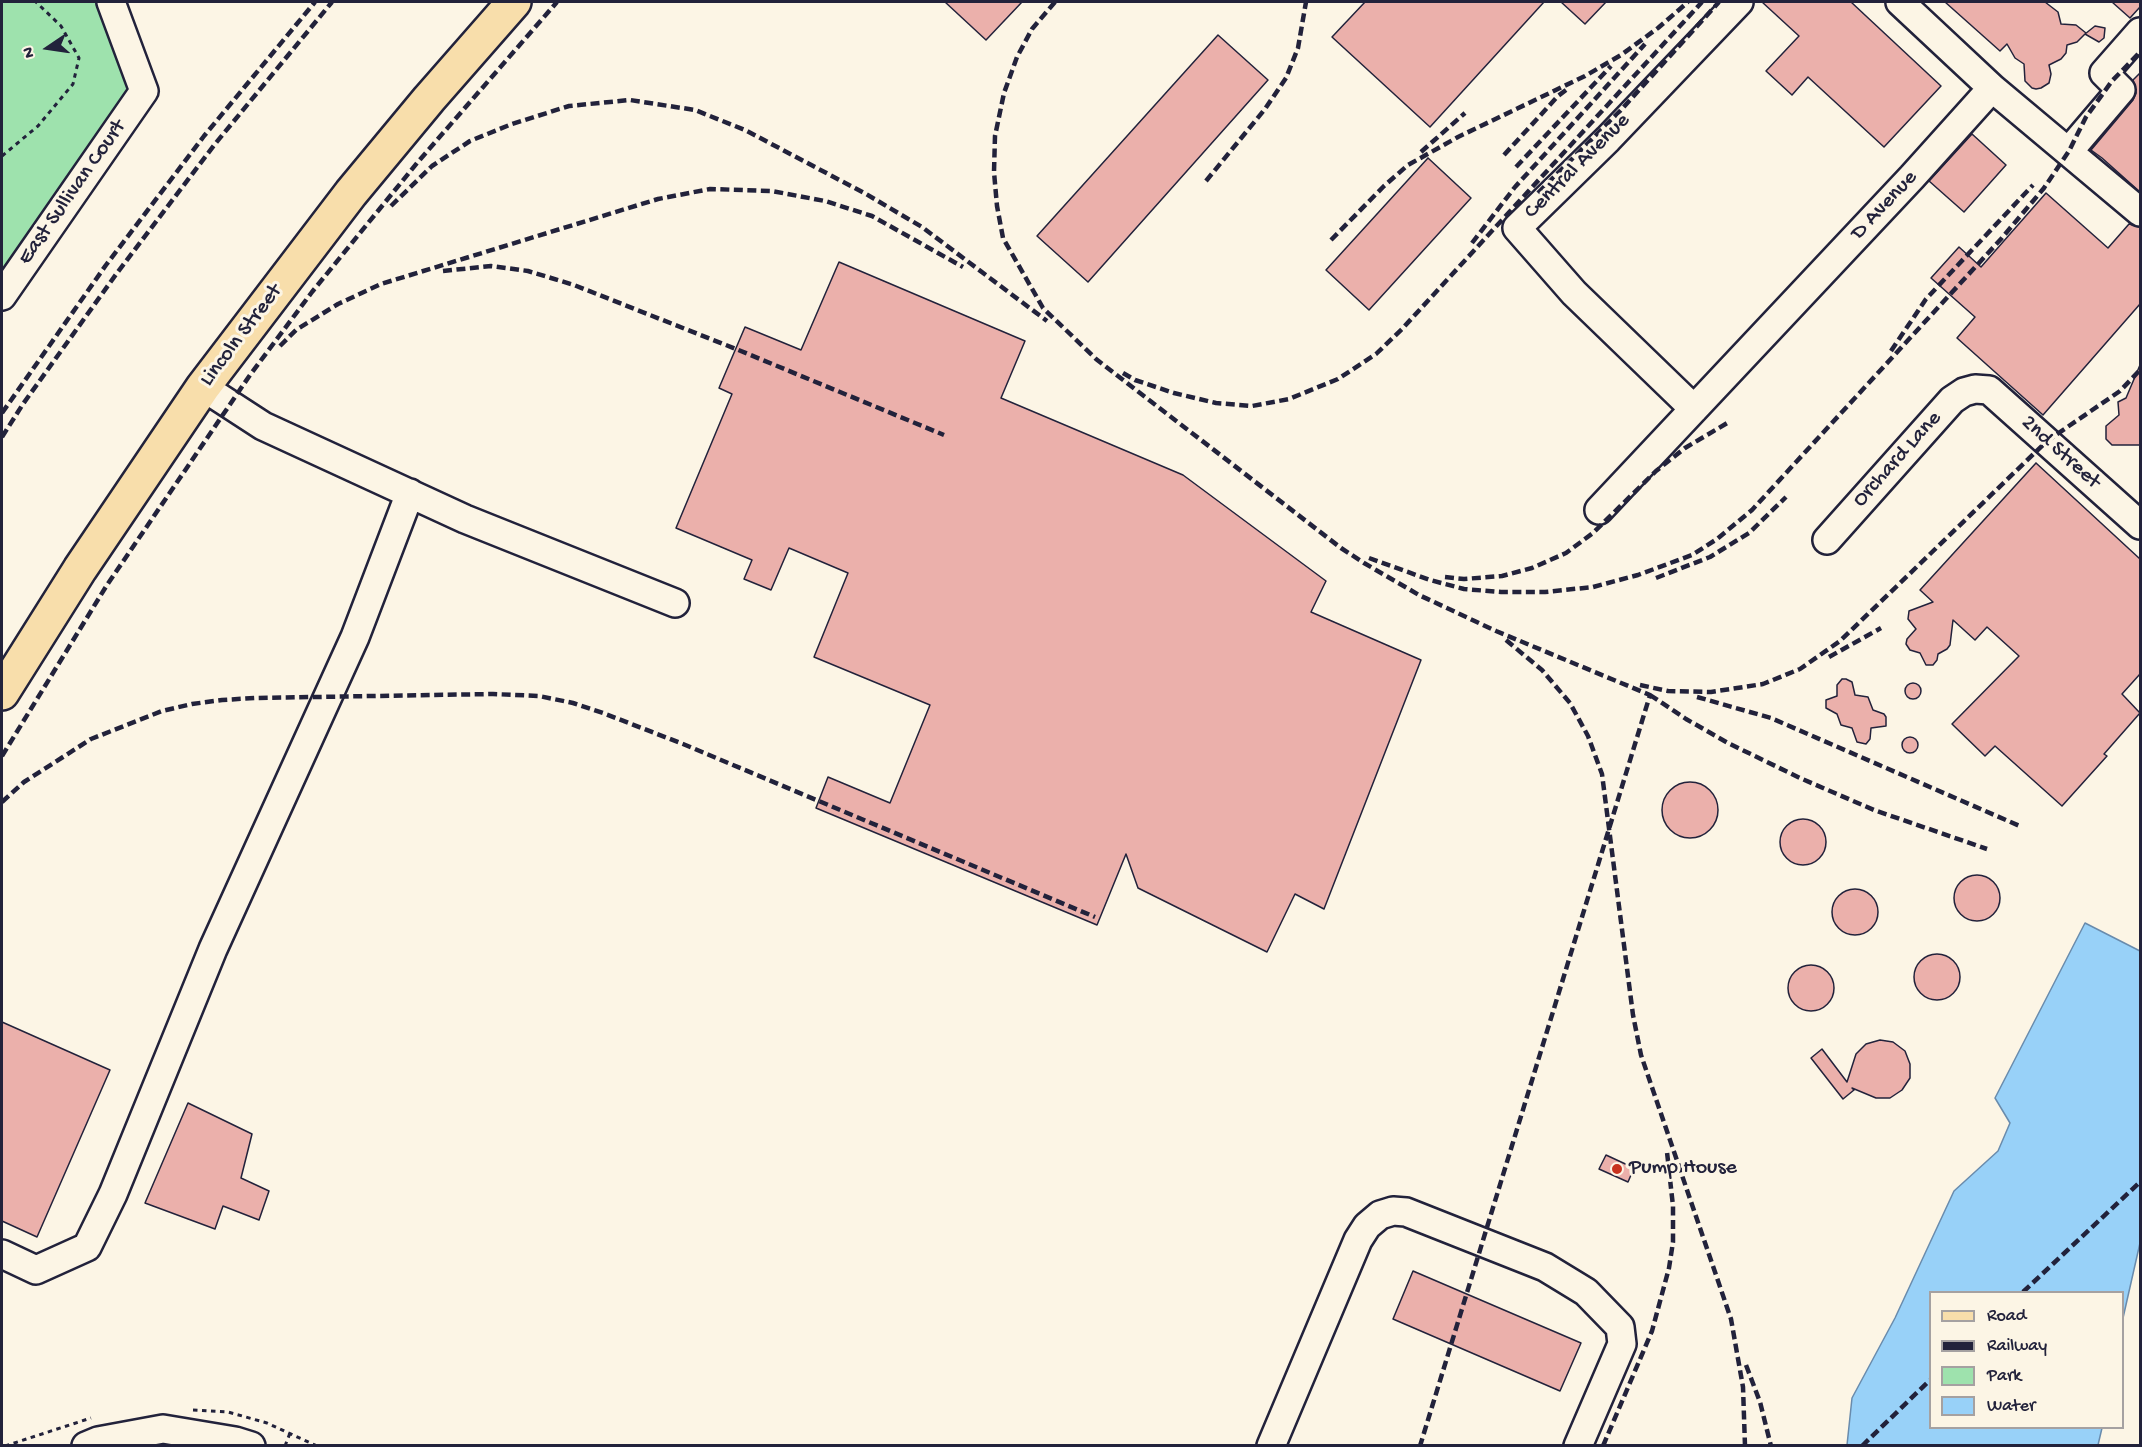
<!DOCTYPE html>
<html>
<head>
<meta charset="utf-8">
<style>
	body { margin:0 }
	#map { position:relative; width:2142px; height:1447px; overflow:hidden; background:#fcf5e5; font-family:"Gochi Hand",sans-serif }
	canvas { display:block }
	.frame { position:absolute; inset:0; border:3px solid #22223b; pointer-events:none }
	.legend { position:absolute; left:1929px; top:1291px; width:195px; height:138px; box-sizing:border-box; background:#fcf5e5; border:2px solid #a5a1a1; margin:0; padding:8px 10px; list-style:none; font-size:18px; color:#22223b }
	.legend li { display:flex; align-items:center; gap:12px; height:30px }
	.legend b { width:30px; border:2px solid #a5a1a1 }
	.north { position:absolute; left:18px; top:18px; width:60px; height:60px; -webkit-text-stroke:4px #fcf5e5; paint-order:stroke; rotate:257deg; font-size:16px; font-weight:700; line-height:24px; text-align:center; color:#22223b }
	.north::after { content:''; display:block; margin:auto; width:21px; height:27px; background:#22223b; clip-path:polygon(50% 0,100% 100%,50% 72%,0 100%) }
</style>
</head>
<body>
<div id="map">
<canvas width="2142" height="1447"></canvas>
<div class="frame"></div>
<ul class="legend">
<li><b style="height:8px;background:#f8deab"></b>Road</li>
<li><b style="height:8px;background:#22223b"></b>Railway</li>
<li><b style="height:16px;background:#9ee2ad"></b>Park</li>
<li><b style="height:16px;background:#98d1f8"></b>Water</li>
</ul>
<div class="north">N</div>
</div>
<script>
const c = document.querySelector('canvas').getContext('2d');
c.lineJoin = 'round';
function fill(path, color) { c.fillStyle = color; c.fill(path, 'evenodd'); }
const poly = rows => new Path2D(rows.map(r => 'M' + r).join(''));
function trace(path, color, width, dash) { c.strokeStyle = color; c.lineWidth = width; c.lineCap = dash ? 'butt' : 'round'; c.setLineDash(dash || []); c.stroke(path); }
function label(font, color, halo, rows, align = 'center') {
  c.font = font + ' "Gochi Hand",sans-serif'; c.lineWidth = 6; c.setLineDash([]); c.textBaseline = 'middle'; c.strokeStyle = halo; c.fillStyle = color; for (const [text, x, y, turn = 0] of rows) {
    c.save(); c.translate(x, y); c.rotate((+turn || 0) * Math.PI / 180); c.textAlign = isNaN(turn) ? turn : align; if (halo) c.strokeText(text, 0, 0); c.fillText(text, 0, 0); c.restore();
  }
}
const green = poly([
	[2,2,110,2,141,83,2,278]
]);
const water = poly([
	[2085,923,2140,951,2140,1243,2123,1318,2122,1292,1930,1292,1930,1428,2102,1428,2098,1445,1847,1445,1852,1398,1895,1318,1954,1191,1998,1151,2010,1123,1995,1098,2085,923]
]);
const building = poly([
	[945,2,1022,2,986,40,945,2],
	[1365,2,1544,2,1430,127,1332,37,1365,2],
	[1561,2,1606,2,1585,24,1561,2],
	[1762,2,1851,2,1941,86,1884,147,1808,77,1792,95,1766,71,1799,36,1762,2],
	[1945,2,2045,2,2058,12,2061,24,2076,25,2086,33,2077,42,2067,45,2066,53,2061,59,2049,65,2051,74,2049,83,2041,88,2036,89,2032,88,2025,81,2024,64,2015,58,2007,44,2000,51,1945,2],
	[2112,2,2140,2,2140,7,2130,18,2112,2],
	[2095,26,2105,28,2104,38,2099,42,2085,34,2095,26],
	[1218,35,1268,80,1088,282,1037,236,1218,35],
	[2140,73,2140,192,2102,158,2091,150,2133,100,2136,93,2133,80,2140,73],
	[1972,134,2006,165,1964,212,1929,181,1972,134],
	[1428,158,1471,198,1369,310,1326,270,1428,158],
	[2046,193,2108,248,2129,224,2140,227,2140,304,2043,415,1957,338,1975,317,1931,278,1959,247,1981,267,2046,193],
	[839,262,1025,341,1001,398,1183,475,1326,581,1311,612,1421,660,1324,909,1295,894,1267,952,1138,888,1126,854,1097,925,816,808,828,777,890,803,930,705,814,657,848,573,789,548,771,590,744,579,752,560,676,528,732,394,719,388,745,327,801,350,839,262],
	[2140,365,2140,445,2112,445,2106,439,2106,426,2119,415,2118,402,2126,398,2140,365],
	[2036,463,2140,559,2140,674,2122,694,2140,713,2104,754,2107,756,2062,806,1995,746,1985,756,1952,724,2019,656,1987,627,1975,640,1953,620,1950,645,1947,649,1938,654,1937,660,1933,665,1926,665,1920,653,1910,650,1906,644,1907,639,1916,629,1908,619,1909,611,1933,602,1920,590,2036,463],
	[1842,679,1846,679,1852,682,1855,695,1868,697,1873,710,1884,714,1886,717,1886,726,1871,728,1870,739,1866,744,1857,742,1852,728,1841,725,1837,714,1826,708,1826,700,1837,696,1837,685,1842,679],
	'1905 691a8 8 0 1 1 16 0a8 8 0 1 1-16 0Z',
	'1902 745a8 8 0 1 1 16 0a8 8 0 1 1-16 0Z',
	'1662 810a28 28 0 1 1 56 0a28 28 0 1 1-56 0Z',
	'1780 842a23 23 0 1 1 46 0a23 23 0 1 1-46 0Z',
	'1954 898a23 23 0 1 1 46 0a23 23 0 1 1-46 0Z',
	'1832 912a23 23 0 1 1 46 0a23 23 0 1 1-46 0Z',
	'1914 977a23 23 0 1 1 46 0a23 23 0 1 1-46 0Z',
	'1788 988a23 23 0 1 1 46 0a23 23 0 1 1-46 0Z',
	[2,1022,110,1070,37,1237,2,1221,2,1022],
	[1880,1040,1893,1042,1905,1051,1910,1064,1910,1078,1902,1090,1890,1098,1876,1098,1852,1088,1854,1090,1843,1099,1811,1058,1822,1049,1847,1082,1856,1054,1866,1044,1880,1040],
	[188,1103,252,1134,241,1178,269,1191,259,1220,223,1206,215,1229,145,1203,188,1103],
	[1606,1155,1634,1168,1628,1182,1599,1169,1606,1155],
	[1413,1271,1581,1343,1560,1391,1393,1319,1413,1271]
]);
const path = poly([
	[2,156,38,126,73,84,79,58,61,26,36,2],
	[193,1410,228,1412,267,1423,317,1446],
	[5,1446,91,1418],
	[285,1446,290,1433]
]);
const minor = poly([
	[1900,2,1992,88,2140,212],
	[2069,151,2121,90,2104,73,2140,32],
	[2,296,144,91,111,2],
	[203,387,263,426,465,519,675,603],
	[1694,409,1574,293,1517,228,1608,139,1739,2],
	[1599,510,1912,177,1992,88],
	[1827,540,1952,400,1964,392,1975,389,1989,390,2140,525],
	[2,1254,36,1270,87,1247,113,1194,213,949,355,637,410,493],
	[86,1446,98,1441,163,1429,235,1441,251,1446],
	[1271,1446,1358,1240,1367,1226,1380,1215,1393,1211,1406,1212,1545,1267,1586,1292,1620,1327,1622,1344,1578,1446]
]);
const major = poly([
	[2,693,80,569,203,387,351,193,429,99,514,2]
]);
const rail = poly([
	[1055,2,1032,29,1017,57,1004,93,995,136,994,172,997,206,1003,238,1043,308,1096,359,1341,548,1364,563,1419,595,1496,631,1650,695,1420,1446],
	[1421,152,1465,113],
	[1504,155,1558,96,1566,90],
	[1516,167,1611,66],
	[1206,181,1265,109,1286,78,1298,48,1306,2],
	[1538,193,1620,111,1719,2],
	[391,206,432,166,470,141,512,124,569,106,630,100,695,110,745,130,866,194,922,227,1047,321],
	[1331,240,1384,186,1408,165,1458,137,1585,76,1621,55,1658,28,1688,2],
	[1472,243,1515,187,1645,44],
	[443,271,491,266,528,271,574,285,736,349,944,435],
	[280,346,296,330,338,304,381,284,658,199,710,189,772,191,825,201,872,216,963,267],
	[1891,351,1926,299,2033,185],
	[1123,373,1135,380,1174,393,1216,403,1252,406,1289,399,1338,379,1376,354,1402,329,1702,2],
	[2,413,106,265,204,136,315,2],
	[2,437,23,404,117,273,215,144,332,2],
	[1369,558,1430,580,1464,589,1501,592,1545,592,1593,587,1638,575,1692,555,1717,539,1752,510,2001,239,2044,188,2069,151,2086,117,2112,81,2140,52],
	[1445,577,1464,579,1502,576,1532,568,1566,553,1593,533,1656,471,1685,448,1729,422],
	[1656,578,1710,557,1749,533,1786,497],
	[1506,640,1542,670,1570,703,1588,736,1602,774,1633,1015,1641,1055,1731,1319,1743,1387,1745,1446],
	[1829,657,1881,628],
	[1640,685,1668,691,1711,692,1763,684,1800,669,1840,641,2047,441,2120,391,2140,370],
	[1650,695,1686,719,1728,743,1800,778,1874,810,1987,849],
	[1697,697,1771,718,2022,827],
	[2,756,107,585,250,375,312,292,417,163,557,2],
	[2,802,24,782,91,739,162,711,192,704,222,700,255,698,493,694,539,696,573,703,603,713,683,744,1095,917],
	[2023,1292,2140,1182],
	[1746,1365,1760,1402,1771,1446],
	[1603,1446,1652,1331,1669,1268,1673,1242,1673,1206,1667,1152],
	[1862,1446,1930,1380]
]);
const markers = [
	[1617,1169,6,"#c8321e"]
];
const streetNames = [
	["Central Avenue",1578,167,-45],
	["East Sullivan Court",73,193,-55],
	["D Avenue",1885,206,-47],
	["Lincoln Street",242,336,-53],
	["2nd Street",2060,453,42],
	["Orchard Lane",1898,460,-48]
];
const poiNames = [
	["Pump House",1629,1169]
];
fill(green, '#9ee2ad');
fill(water, '#98d1f8');
trace(water, '#698bac', 1.5);
fill(building, '#ebb0ab');
trace(building, '#22223b', 1.5);
trace(minor, '#22223b', 32);
trace(major, '#22223b', 38);
trace(path, '#22223b', 3, [4.5, 4.5]);
trace(minor, '#fcf5e5', 27);
trace(major, '#f8deab', 33);
trace(rail, '#22223b', 4.5, [9, 4.5]);
for (const [x, y, r, color] of markers) { const dot = new Path2D(); dot.arc(x, y, r, 0, 2 * Math.PI); c.fillStyle = color; c.fill(dot); trace(dot, '#fcf5e5', 2); }
label('22px', '#22223b', '#fcf5e5', streetNames);
label('22px', '#22223b', '#fcf5e5', poiNames, 'left');
</script>
</body>
</html>
